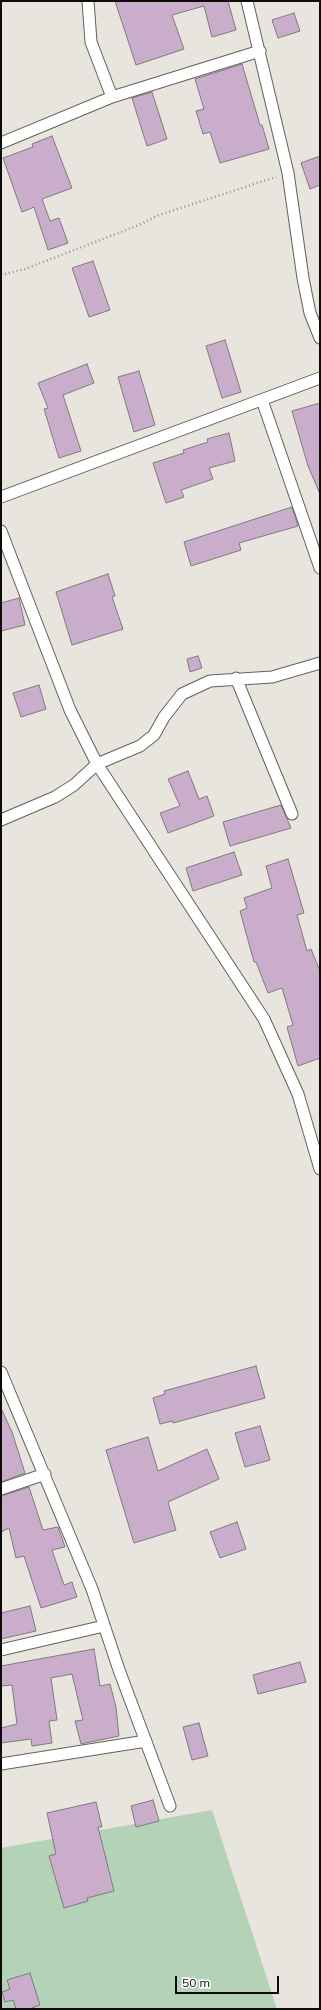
<!DOCTYPE html>
<html>
<head>
<meta charset="utf-8">
<style>
	body { margin:0 }
	#map { position:relative; width:321px; height:2010px; overflow:hidden; background:#e7e5dd; font-family:Mulish,sans-serif }
	canvas { display:block }
	.frame { position:absolute; inset:0; border:2px solid #0d0c09; pointer-events:none }
	.scale { position:absolute; left:175px; top:1976px; width:104px; height:18px; box-sizing:border-box; border:2px solid #0d0c09; border-top:0; padding-left:5px; font-size:12px; line-height:14px; white-space:nowrap; color:#0d0c09; -webkit-text-stroke:3px #fff; paint-order:stroke }
</style>
</head>
<body>
<div id="map">
<canvas width="321" height="2010"></canvas>
<div class="frame"></div>
<div class="scale">50 m</div>
</div>
<script>
const c = document.querySelector('canvas').getContext('2d');
c.lineJoin = 'round';
function fill(path, color) { c.fillStyle = color; c.fill(path, 'evenodd'); }
const poly = rows => new Path2D(rows.map(r => 'M' + r).join(''));
function trace(path, color, width, dash) { c.strokeStyle = color; c.lineWidth = width; c.lineCap = dash ? 'butt' : 'round'; c.setLineDash(dash || []); c.stroke(path); }
const green = poly([
	[212,1810,277,2009,1,2009,1,1848]
]);
const building = poly([
	[115,1,228,1,236,30,212,37,204,6,172,15,184,49,136,65,115,1],
	[294,13,300,31,278,38,272,20,294,13],
	[242,64,260,125,262,125,269,149,220,163,210,132,203,134,196,111,204,109,195,79,242,64],
	[152,92,167,139,147,146,132,98,152,92],
	[52,136,72,188,42,199,50,221,59,218,68,243,48,250,34,207,22,212,3,158,33,147,32,144,52,136],
	[320,156,320,185,310,189,301,163,320,156],
	[93,261,110,310,89,317,72,268,93,261],
	[225,340,241,392,222,398,206,346,225,340],
	[87,364,94,383,63,395,81,451,59,458,44,409,48,408,38,383,87,364],
	[139,371,155,425,134,432,118,377,139,371],
	[320,403,320,494,308,466,292,411,320,403],
	[229,433,235,461,209,468,213,479,181,490,184,497,166,503,153,463,184,453,183,450,208,442,207,439,229,433],
	[292,507,298,526,239,543,241,550,191,566,184,542,292,507],
	[108,574,115,596,112,597,123,629,72,645,56,592,108,574],
	[19,598,25,625,1,631,1,603,19,598],
	[198,656,202,668,190,672,187,659,198,656],
	[39,685,46,709,21,717,13,693,39,685],
	[188,771,199,799,207,796,214,816,168,833,160,813,180,806,168,779,188,771],
	[281,805,291,828,230,846,223,822,281,805],
	[234,852,242,875,193,891,186,868,234,852],
	[288,859,304,913,297,915,307,951,311,949,320,971,320,1058,298,1066,287,1027,293,1025,282,988,268,993,256,962,254,962,240,911,247,908,244,898,272,888,266,866,288,859],
	[256,1366,265,1398,173,1423,173,1421,160,1424,153,1398,165,1394,164,1391,256,1366],
	[1,1408,12,1432,25,1473,1,1482,1,1408],
	[260,1426,270,1460,245,1467,235,1433,260,1426],
	[148,1437,158,1471,207,1449,219,1479,168,1502,176,1530,134,1543,106,1450,148,1437],
	[29,1487,43,1530,58,1527,65,1547,52,1550,64,1585,72,1582,77,1597,41,1608,24,1556,16,1558,9,1528,1,1532,1,1496,29,1487],
	[237,1522,246,1549,220,1558,210,1532,237,1522],
	[30,1606,36,1631,1,1639,1,1613,30,1606],
	[94,1649,100,1686,110,1684,116,1707,119,1736,81,1744,75,1721,83,1720,72,1674,51,1678,57,1720,49,1721,52,1743,32,1746,31,1739,1,1743,1,1728,17,1724,12,1685,1,1686,1,1666,94,1649],
	[300,1662,306,1682,258,1694,253,1675,300,1662],
	[199,1723,208,1756,192,1760,183,1727,199,1723],
	[153,1800,159,1821,136,1827,131,1806,153,1800],
	[96,1802,102,1827,98,1827,114,1891,87,1898,88,1901,64,1908,49,1856,56,1854,47,1813,96,1802],
	[30,1973,40,2005,29,2009,16,2009,13,2000,5,2002,2,1992,10,1989,7,1980,30,1973]
]);
const path = poly([
	[1,275,25,269,139,225,159,215,276,177]
]);
const street = poly([
	[88,1,91,42,112,97],
	[247,1,288,173,303,278,310,313,320,338],
	[1,143,112,97,260,51],
	[262,400,320,568],
	[1,497,320,378],
	[1,531,70,710,97,764,74,785,55,797,1,820],
	[320,663,272,677,210,681,182,694,164,717,154,735,140,746,97,764,264,1019,298,1094,320,1169],
	[236,678,292,814],
	[1,1372,92,1589,119,1670,170,1806],
	[1,1489,45,1474],
	[1,1650,104,1626],
	[1,1764,146,1741]
]);
fill(green, '#b3d2b7');
fill(building, '#c9adca');
trace(building, '#7f7a80', 1);
trace(street, '#63615a', 13);
trace(path, '#94928c', 2.5, [1, 3]);
trace(street, '#fff', 11);
</script>
</body>
</html>
